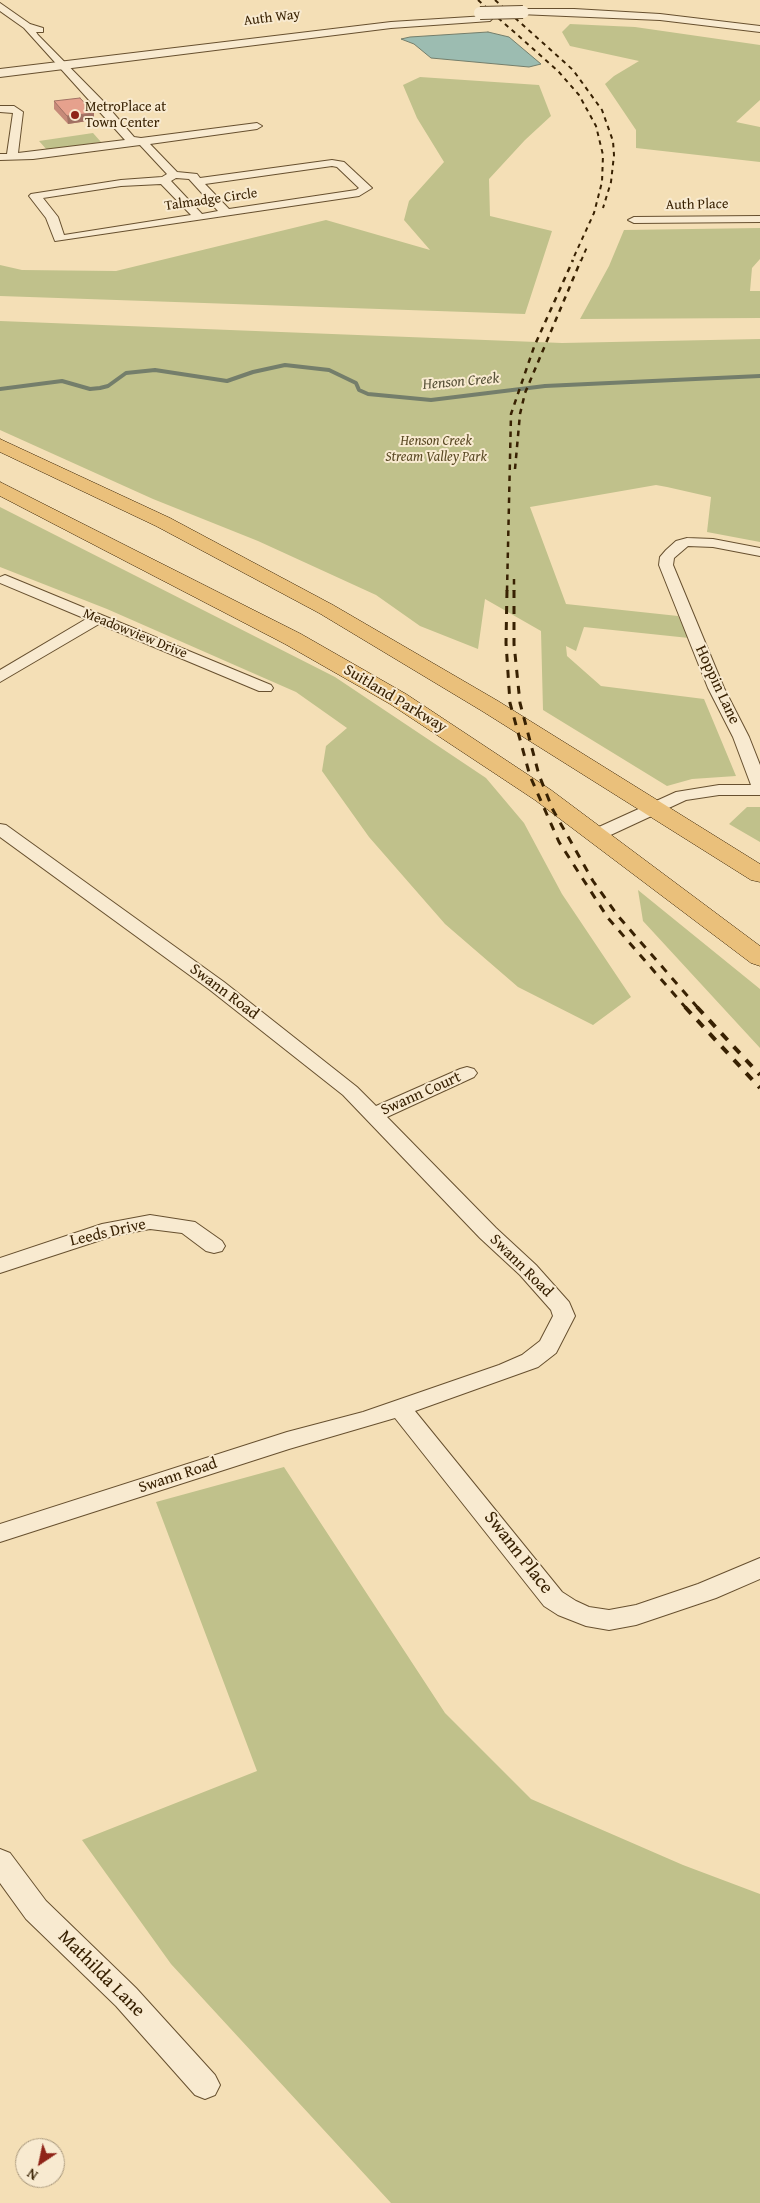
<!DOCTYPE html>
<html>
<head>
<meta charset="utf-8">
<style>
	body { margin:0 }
	#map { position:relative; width:760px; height:2203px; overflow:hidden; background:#f4dfb6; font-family:"Gentium Book Plus",serif }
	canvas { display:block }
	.north { position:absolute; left:15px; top:2138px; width:50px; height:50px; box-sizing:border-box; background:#f8ead0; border:1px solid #ab9a7e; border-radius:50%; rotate:214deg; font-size:14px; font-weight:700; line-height:20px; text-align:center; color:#382102 }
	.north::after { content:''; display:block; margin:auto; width:18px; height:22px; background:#8f2418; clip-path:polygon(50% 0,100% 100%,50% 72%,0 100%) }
</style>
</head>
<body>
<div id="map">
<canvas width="760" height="2203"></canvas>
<div class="north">N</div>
</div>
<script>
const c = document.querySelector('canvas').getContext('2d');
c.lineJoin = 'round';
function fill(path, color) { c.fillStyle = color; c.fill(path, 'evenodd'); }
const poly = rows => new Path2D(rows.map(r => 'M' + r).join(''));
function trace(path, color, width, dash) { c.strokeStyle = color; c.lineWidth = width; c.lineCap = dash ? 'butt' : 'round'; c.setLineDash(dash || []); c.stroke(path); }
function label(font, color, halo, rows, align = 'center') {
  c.font = font + ' "Gentium Book Plus",serif'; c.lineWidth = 4; c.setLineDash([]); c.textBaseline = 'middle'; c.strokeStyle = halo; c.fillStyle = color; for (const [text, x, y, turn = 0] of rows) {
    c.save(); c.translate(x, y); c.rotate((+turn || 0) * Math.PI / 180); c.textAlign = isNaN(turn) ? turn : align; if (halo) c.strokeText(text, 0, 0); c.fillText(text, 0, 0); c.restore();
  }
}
const green = poly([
	[570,24,635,27,760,45,760,100,736,122,760,127,760,162,636,148,636,130,605,84,614,76,639,61,570,46,562,32],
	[420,77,539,85,551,116,525,140,489,179,490,216,552,231,525,314,0,296,0,265,22,270,116,271,326,220,430,250,404,220,409,201,444,162,417,118,403,85],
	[93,133,101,142,47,150,39,141],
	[760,228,760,259,752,268,750,291,760,291,760,318,580,319,609,266,624,230],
	[0,321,562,343,760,339,760,542,707,532,711,497,667,487,656,485,530,507,566,604,678,616,689,638,584,627,576,651,566,646,567,656,601,686,704,699,736,776,692,779,667,786,543,710,541,631,485,599,478,649,420,626,376,595,258,541,153,499,0,430],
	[0,507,335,677,486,778,524,823,562,894,631,997,593,1025,518,987,445,924,369,837,322,771,326,746,347,728,296,692,107,609,0,567],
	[747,807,760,807,760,842,729,824],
	[638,890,760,989,760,1048,643,921],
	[284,1467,445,1713,531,1799,683,1865,760,1894,760,2203,391,2203,171,1964,82,1840,257,1771,156,1502]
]);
const water = poly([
	[488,32,509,37,541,64,529,67,431,58,414,44,401,39,410,37,488,32]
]);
const stream = poly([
	[0,389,62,381,90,389,100,388,108,386,126,373,155,370,227,381,253,372,285,365,329,370,356,383,359,390,368,394,431,400,545,386,760,376]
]);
const minor = poly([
	[0,3,30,24,43,28,43,32,36,32,38,35,102,100,134,137,141,138,257,123,262,126,257,129,150,144,177,172,197,174,200,178,332,160,344,162,372,188,359,196,55,241,46,218,29,196,31,194,121,180,162,177,167,174,140,145,33,159,0,160,0,154,7,154,13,113,0,112,0,106,14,106,23,112,18,153,125,140,24,28,0,11,0,3],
	[332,166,337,167,359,188,356,190,229,209,205,184,332,166],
	[176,178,189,179,218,211,202,214,171,181,176,178],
	[161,184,191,215,64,235,58,217,43,198,121,186,161,184],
	[760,216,760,222,634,223,628,220,634,217,760,216],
	[687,538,713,539,760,548,760,556,713,547,688,546,674,558,673,565,724,688,749,737,760,765,760,795,719,795,686,800,602,839,590,839,587,835,590,831,676,792,719,785,751,785,733,737,708,688,659,565,660,557,666,550,676,541,687,538],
	[5,575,271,685,273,688,271,691,259,691,99,624,0,682,0,670,86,619,0,583,0,577,5,575],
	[0,824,6,825,224,982,357,1087,376,1106,460,1069,467,1067,474,1069,477,1073,474,1077,387,1117,496,1228,536,1265,569,1302,575,1316,556,1353,538,1367,415,1411,562,1592,576,1601,589,1607,609,1610,636,1605,698,1584,760,1558,760,1579,716,1598,636,1625,609,1630,586,1626,558,1615,544,1606,395,1418,289,1449,0,1542,0,1524,287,1432,363,1412,499,1365,522,1355,540,1341,553,1316,551,1310,520,1275,480,1238,343,1095,210,990,0,837,0,824],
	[150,1215,195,1222,222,1241,225,1246,222,1251,214,1253,206,1251,182,1233,150,1229,113,1236,0,1273,0,1258,102,1224,150,1215],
	[0,1849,10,1853,46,1901,136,1988,215,2075,220,2085,215,2095,205,2099,195,2095,116,2006,26,1919,0,1883,0,1849]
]);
const tertiary = poly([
	[523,9,574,9,660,14,760,26,760,32,660,20,519,14,517,12,523,9],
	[486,16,492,19,490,21,391,28,0,77,0,69,391,22,486,16]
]);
const trunk = poly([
	[0,439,170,518,333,605,498,701,760,864,760,882,751,880,482,711,319,613,156,526,0,452,0,439],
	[0,482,301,634,406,694,551,790,760,946,760,966,751,963,535,800,390,704,285,644,0,496,0,482]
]);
const railFar3 = poly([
	[478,0,558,71,579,95,596,126,603,155,602,182,594,213,572,261],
	[495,0,573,70,602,110,613,141,614,155,611,182,603,208],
	[581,261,587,247]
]);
const railFar2 = poly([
	[515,469,520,414,525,393,581,260],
	[514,579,514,591],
	[507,591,511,414,534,347,573,260]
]);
const railFar1 = poly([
	[507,590,506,643,510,703,530,776,559,842,608,918,686,1008],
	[514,590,514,644,520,703,539,775,553,810,593,881,618,916,698,1008]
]);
const rail = poly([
	[685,1007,760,1088],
	[697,1007,760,1075]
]);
const tertiaryBridge = poly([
	[480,13,523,12]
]);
const wall = poly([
	[54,101,94,120,68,124,54,109]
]);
const shadedWall = poly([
	[94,113,94,120,68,124,67,116]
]);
const building = poly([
	[80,98,94,113,67,116,54,101,80,98]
]);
const markers = [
	[75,115,5,"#8f2418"]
];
const farStreetnames = [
	["Auth Way",272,18,-7],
	["Talmadge Circle",211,200,-8],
	["Auth Place",697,205,-1],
	["Meadowview Drive",135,634,22]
];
const farPoinames = [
	["MetroPlace at",85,107],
	["Town Center",85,123]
];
const farParknames = [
	["Henson Creek",436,441],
	["Stream Valley Park",436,457]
];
const farWaternames = [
	["Henson Creek",461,382,-5]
];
const streetNames = [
	["Hoppin Lane",717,685,65],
	["Suitland Parkway",395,699,31],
	["Swann Road",224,992,37],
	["Swann Court",421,1094,-24],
	["Leeds Drive",108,1233,-13],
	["Swann Road",521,1266,45],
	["Swann Road",178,1476,-18]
];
const nearStreetnames = [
	["Swann Place",518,1553,52],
	["Mathilda Lane",101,1974,45]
];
fill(green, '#c0c18b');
fill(water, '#9cbcb1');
trace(water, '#747e6b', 1);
trace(stream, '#747e6b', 4);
trace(minor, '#67502f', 2);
trace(tertiary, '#67502f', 2);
trace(trunk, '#382102', 1);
fill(minor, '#f8ead0');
fill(tertiary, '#f8ead0');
fill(trunk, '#eac07b');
trace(railFar3, '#382102', 2, [4.5, 4.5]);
trace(railFar2, '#382102', 2.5, [5.5, 5.5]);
trace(railFar1, '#382102', 3, [8, 8]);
trace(rail, '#382102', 4, [9, 9]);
trace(tertiaryBridge, '#67502f', 14, []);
trace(tertiaryBridge, '#f8ead0', 12);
fill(wall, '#c68a79');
fill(shadedWall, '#a17163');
fill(building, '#e6a18d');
trace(building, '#a17163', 1);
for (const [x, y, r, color] of markers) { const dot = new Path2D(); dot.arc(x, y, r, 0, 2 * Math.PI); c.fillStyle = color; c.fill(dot); trace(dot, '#f8ead0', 2); }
label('14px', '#382102', '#f8ead0', farStreetnames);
label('14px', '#382102', '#f8ead0', farPoinames, 'left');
label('italic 14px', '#5a4924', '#f8ead0', farParknames);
label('italic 15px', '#565037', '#f8ead0', farWaternames);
label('16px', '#382102', '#f8ead0', streetNames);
label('19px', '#382102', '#f8ead0', nearStreetnames);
</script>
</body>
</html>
